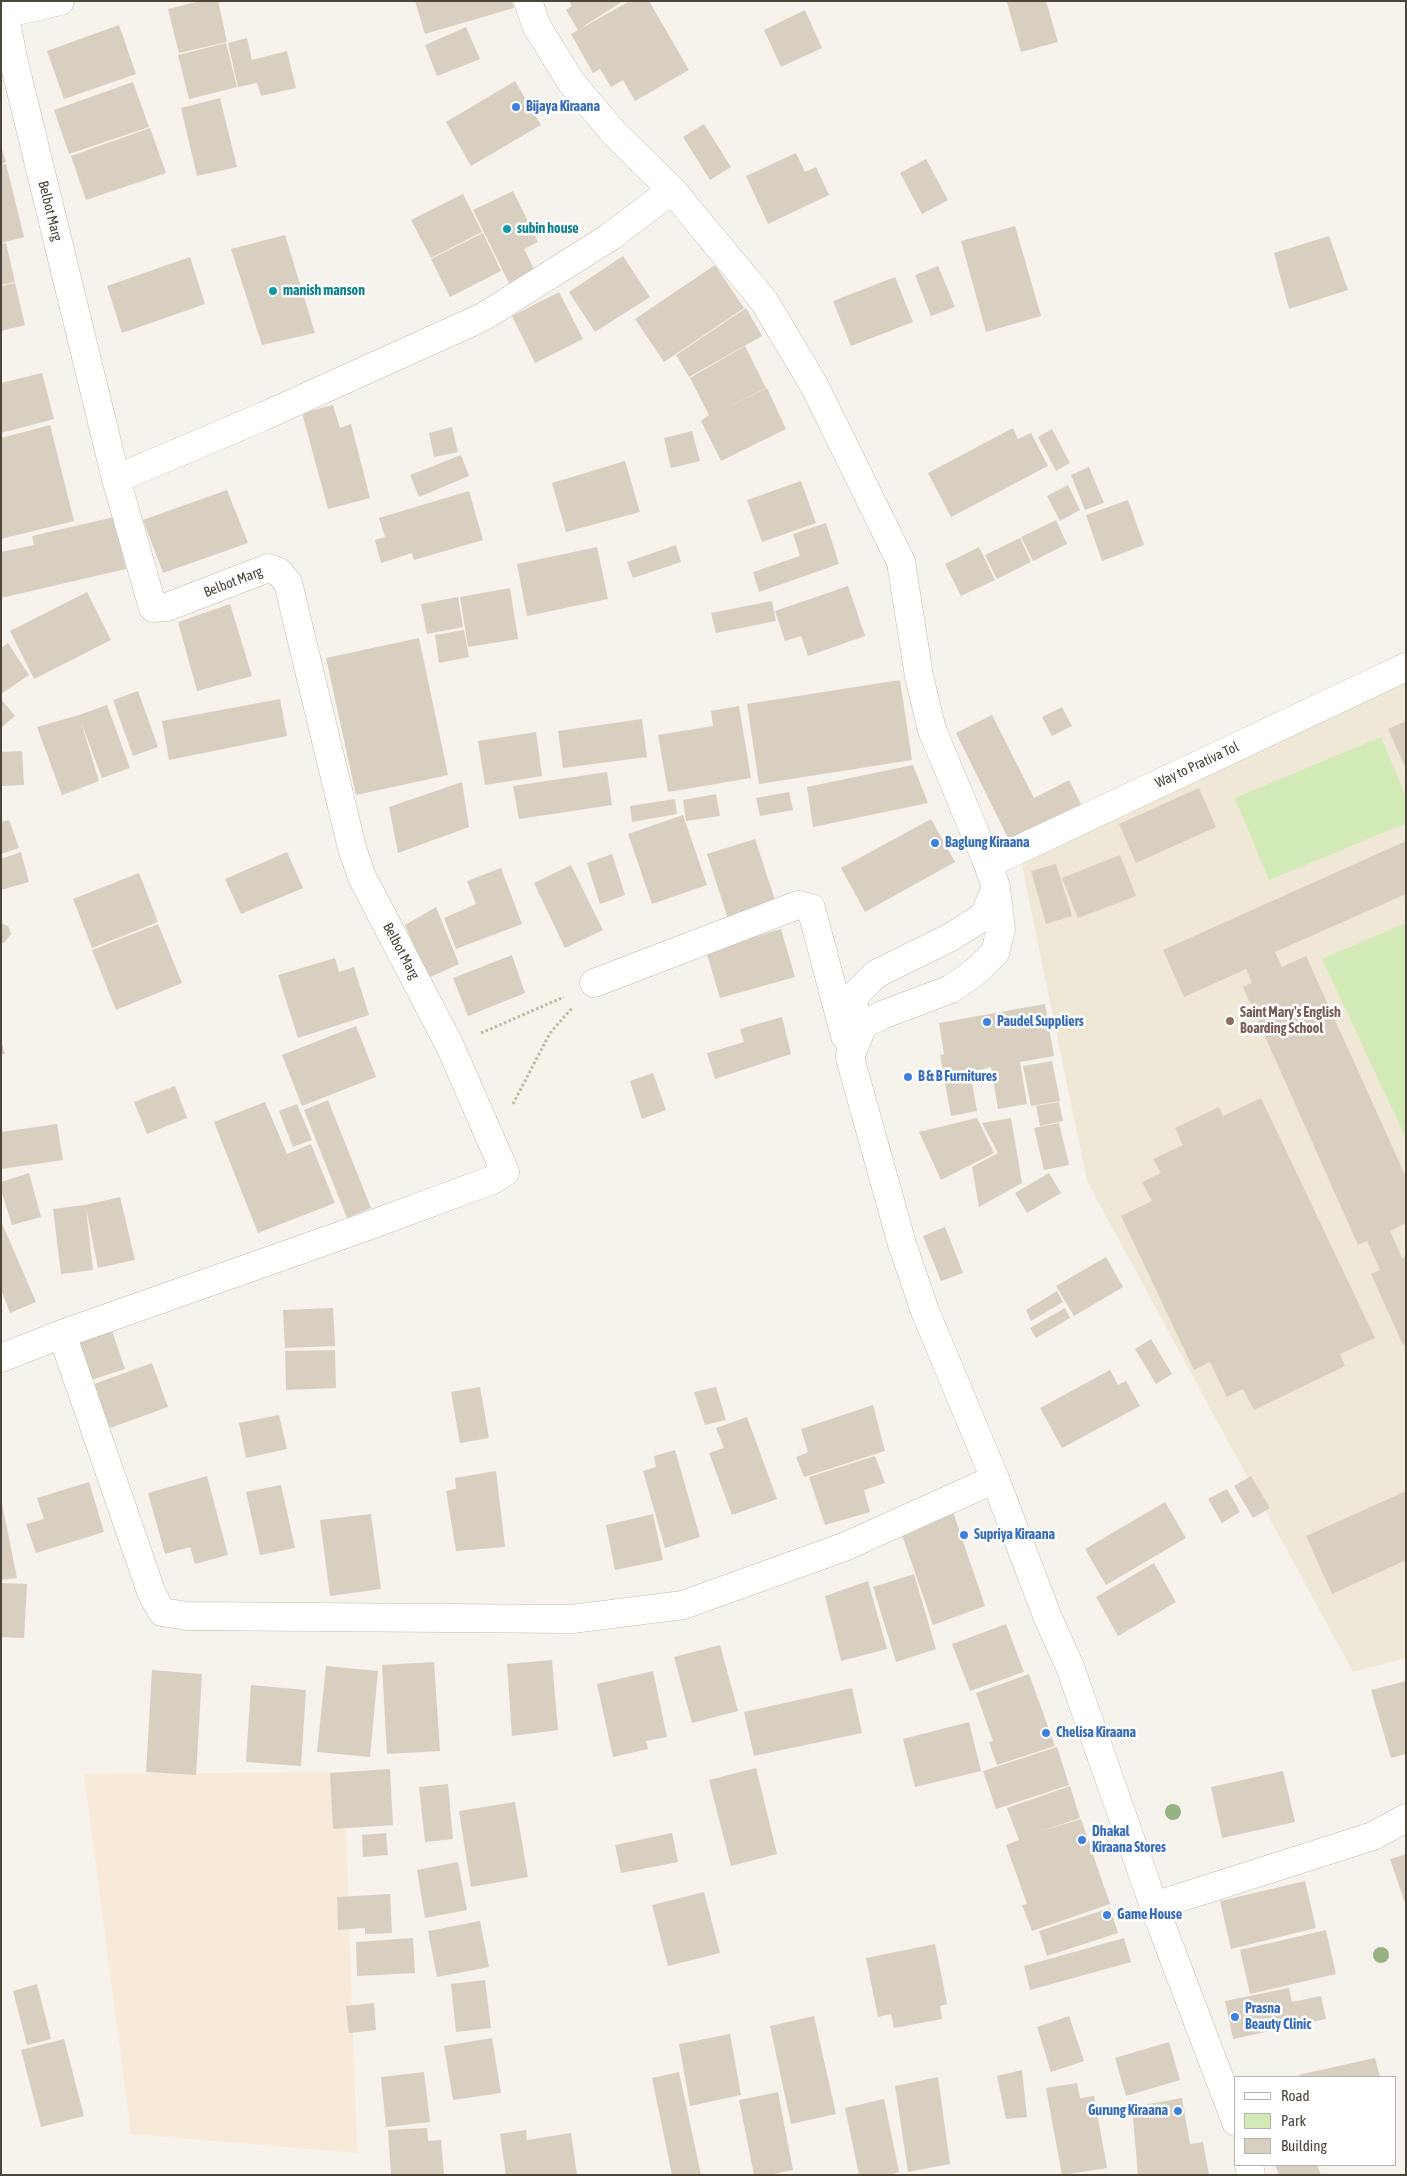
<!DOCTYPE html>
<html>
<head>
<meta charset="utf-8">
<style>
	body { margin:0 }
	#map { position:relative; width:1407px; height:2176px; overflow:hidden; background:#f6f3ec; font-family:"Asap Condensed",sans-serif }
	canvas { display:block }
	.frame { position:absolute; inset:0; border:2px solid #4b4439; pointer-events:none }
	.legend { position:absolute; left:1234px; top:2076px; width:162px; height:90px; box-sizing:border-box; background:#fff; border:1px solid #b7b4b0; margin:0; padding:6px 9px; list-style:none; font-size:15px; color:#4b4439 }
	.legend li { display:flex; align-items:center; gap:10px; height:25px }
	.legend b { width:25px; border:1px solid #b7b4b0 }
</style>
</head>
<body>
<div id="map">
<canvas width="1407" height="2176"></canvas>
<div class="frame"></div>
<ul class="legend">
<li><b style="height:6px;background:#fff"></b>Road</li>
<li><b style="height:14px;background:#d2eab5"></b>Park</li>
<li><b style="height:14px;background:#d8cfc1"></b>Building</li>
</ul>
</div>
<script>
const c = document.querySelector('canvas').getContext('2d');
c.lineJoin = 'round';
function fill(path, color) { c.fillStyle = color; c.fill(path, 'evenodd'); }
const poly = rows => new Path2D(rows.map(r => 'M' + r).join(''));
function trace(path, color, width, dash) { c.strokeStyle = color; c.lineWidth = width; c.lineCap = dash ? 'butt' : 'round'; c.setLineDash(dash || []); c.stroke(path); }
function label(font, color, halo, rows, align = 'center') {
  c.font = font + ' "Asap Condensed",sans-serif'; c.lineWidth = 5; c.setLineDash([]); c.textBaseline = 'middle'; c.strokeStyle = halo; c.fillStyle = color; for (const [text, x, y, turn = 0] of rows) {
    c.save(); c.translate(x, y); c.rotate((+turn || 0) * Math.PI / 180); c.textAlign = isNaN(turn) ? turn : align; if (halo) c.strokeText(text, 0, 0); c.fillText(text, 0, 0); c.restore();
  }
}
const commercial = poly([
	[344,1772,357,2153,131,2134,84,1774]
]);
const education = poly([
	[1406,679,1406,1658,1353,1672,1087,1181,1021,861]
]);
const green = poly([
	[1381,737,1406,797,1406,823,1269,880,1235,798],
	[1406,923,1406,1138,1322,959]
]);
const building = poly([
	[200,1,218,1,227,42,179,53,168,9],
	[415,1,512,1,514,8,425,34],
	[569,1,623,1,578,30,566,10,572,6],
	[630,1,649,1,689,70,635,101,623,80,611,87,600,69,593,73,571,34],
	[1046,1,1058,42,1021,52,1007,2],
	[805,10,822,48,781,67,764,30],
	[119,25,136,74,64,99,47,51],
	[466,27,480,59,437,76,425,45],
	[247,38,252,60,287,51,296,88,261,96,257,83,238,87,228,43],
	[226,43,237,87,189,99,178,55],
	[515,81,541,125,471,166,446,122],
	[133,82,149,127,69,154,54,110],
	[220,98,237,167,197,176,181,108],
	[704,124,731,167,710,180,683,137],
	[150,128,166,173,86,200,71,156],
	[1,146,6,162,1,164],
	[796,153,805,172,816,167,829,195,768,224,746,176],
	[926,159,948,200,922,214,900,173],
	[6,164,24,237,1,243,1,165],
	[513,191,538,242,524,249,537,275,511,287,473,210],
	[463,194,482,232,431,258,411,220],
	[1015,226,1041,316,986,332,961,241],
	[483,233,501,271,450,297,431,259],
	[285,235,315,333,262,345,231,249],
	[1329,236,1348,290,1289,309,1274,253],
	[6,243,15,282,1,285,1,244],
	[623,256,650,297,595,332,569,292],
	[190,257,205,304,122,333,107,286],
	[715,265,744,308,664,362,635,319],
	[938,266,955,307,931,316,915,275],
	[895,277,913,322,851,346,833,301],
	[15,283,25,325,1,331,1,286],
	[559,292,583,339,535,363,512,316],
	[746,308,762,336,689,377,676,355],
	[745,346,766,388,712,415,767,388,786,429,721,461,701,421,709,415,690,378],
	[42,373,54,419,1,433,1,383],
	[333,405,340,428,351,424,370,498,328,509,302,413],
	[50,425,74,521,1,539,1,438],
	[452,427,458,452,434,457,429,433],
	[1013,428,1018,439,1031,433,1048,466,951,517,928,473],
	[1052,429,1070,463,1056,471,1038,437],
	[692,431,700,461,671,468,664,438],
	[461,455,469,476,419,497,410,475],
	[625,461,640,512,566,532,552,483],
	[1089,467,1104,503,1085,510,1071,475],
	[801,481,816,523,762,542,747,500],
	[1068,485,1080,510,1060,521,1047,496],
	[227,490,248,543,163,573,143,520],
	[469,491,483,540,414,560,412,553,381,563,375,540,385,537,379,518],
	[1128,500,1144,545,1102,561,1086,515],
	[114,517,126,569,1,598,1,552,34,545,32,536],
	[1056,520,1067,544,1033,561,1021,537],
	[826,523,839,564,759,592,753,572,800,556,793,534],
	[1020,538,1031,562,997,579,985,555],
	[676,545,681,562,633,578,627,562],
	[597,547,608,599,527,616,517,564],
	[979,547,995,580,961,596,945,564],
	[848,586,865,636,808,656,801,636,785,641,775,611],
	[510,588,518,639,468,647,460,597],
	[87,592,111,640,34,679,10,631],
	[458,597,463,627,427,634,421,604],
	[772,601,776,621,716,633,711,613],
	[230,604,252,676,197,691,178,622],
	[464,630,469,657,439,663,435,635],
	[419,638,448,775,356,795,326,658],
	[8,643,29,675,1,694,1,648],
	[900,680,912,760,759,784,747,704],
	[138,691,158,747,133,756,113,700],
	[1,699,15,716,1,728],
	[280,699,287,736,169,760,162,721],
	[107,705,130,768,102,778,81,722,99,781,62,795,37,727,79,715],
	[739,706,751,778,668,792,658,735,713,726,711,711],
	[1062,707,1072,726,1052,736,1042,717],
	[992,715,1034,798,1069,780,1083,808,1011,844,956,733],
	[642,719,647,757,563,768,558,731],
	[1406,721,1406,769,1388,729],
	[536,732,542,776,485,785,478,741],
	[22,751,24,785,1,786,1,752],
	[913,765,928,803,813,827,807,787],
	[607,772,612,805,519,819,513,786],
	[462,782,469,827,398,853,389,807],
	[1199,788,1216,827,1136,863,1119,824],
	[789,792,793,810,760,816,756,798],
	[716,794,720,816,686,821,683,800],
	[675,799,677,814,632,822,630,806],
	[683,815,707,885,652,904,628,834],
	[931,819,955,862,865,912,841,868],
	[9,820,19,848,1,854,1,822],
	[755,839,777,906,729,922,707,854],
	[1406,841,1406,894,1275,952,1282,967,1306,956,1406,1177,1406,1223,1390,1231,1402,1258,1406,1257,1406,1344,1403,1345,1371,1274,1380,1270,1367,1241,1358,1245,1243,987,1252,983,1246,969,1184,997,1163,950],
	[21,852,29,882,1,890,1,859],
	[287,852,303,888,241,914,225,879],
	[612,854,625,895,600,904,587,863],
	[1120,855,1136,896,1078,918,1062,878],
	[1056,864,1072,916,1046,924,1031,871],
	[571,865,603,930,565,948,534,883],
	[501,868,522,924,456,949,444,918,476,904,467,881],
	[139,873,158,922,92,948,73,899],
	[436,907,459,964,428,978,405,925],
	[1,923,8,926,11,934,4,943,1,943],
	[158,924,182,983,116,1010,92,950],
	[781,929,795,977,720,998,706,951],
	[512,955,525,993,468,1016,453,978],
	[335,958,339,972,354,967,369,1015,298,1038,278,975],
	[1045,1004,1054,1056,1020,1062,1027,1104,998,1109,991,1067,970,1072,977,1111,951,1116,940,1055,944,1054,939,1023],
	[782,1017,791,1054,715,1079,707,1053,744,1042,740,1029],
	[356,1026,376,1077,302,1106,282,1055],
	[1,1040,5,1054,1,1054],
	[1052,1061,1060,1101,1031,1106,1023,1066],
	[653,1073,666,1110,642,1119,630,1081],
	[175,1086,187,1118,147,1134,134,1102],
	[1261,1098,1375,1338,1340,1354,1345,1366,1254,1410,1243,1389,1227,1397,1210,1362,1194,1370,1121,1216,1152,1201,1142,1182,1161,1173,1153,1159,1183,1145,1175,1128,1219,1107,1223,1116],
	[328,1100,371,1208,347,1218,304,1110],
	[265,1102,287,1154,311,1144,335,1203,258,1233,214,1122],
	[1059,1102,1063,1121,1040,1126,1036,1106],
	[297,1104,312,1140,293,1147,279,1111],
	[977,1118,994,1153,941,1180,919,1132],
	[1011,1118,1022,1183,979,1207,972,1167,998,1153,982,1123],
	[1059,1123,1069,1165,1044,1170,1034,1128],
	[57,1124,63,1160,1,1169,1,1132],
	[29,1173,41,1217,12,1225,1,1190,1,1182],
	[1049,1173,1061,1193,1027,1213,1015,1193],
	[120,1197,135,1260,98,1268,86,1208,93,1270,61,1274,53,1209,85,1205],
	[1,1221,36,1302,10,1313,1,1289],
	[945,1227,963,1273,941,1281,923,1236],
	[1106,1257,1123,1287,1074,1316,1056,1286],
	[1057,1291,1063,1302,1031,1321,1026,1310],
	[333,1308,335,1346,285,1348,283,1310],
	[1065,1308,1070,1318,1036,1338,1030,1328],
	[110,1325,125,1369,85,1382,71,1338],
	[1151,1339,1172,1374,1156,1384,1135,1349],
	[335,1350,336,1388,286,1390,285,1351],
	[152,1363,168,1407,110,1428,94,1384],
	[1110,1370,1118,1385,1126,1381,1140,1406,1062,1448,1040,1408],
	[480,1387,489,1438,460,1443,451,1392],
	[716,1387,726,1420,705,1425,694,1392],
	[873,1405,885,1451,804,1477,796,1457,808,1452,801,1429],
	[279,1415,287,1449,246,1458,239,1423],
	[747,1417,777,1499,732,1515,709,1453,724,1448,716,1428],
	[675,1450,700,1537,665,1548,643,1471,656,1467,654,1456],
	[875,1456,885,1483,864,1490,870,1512,825,1525,809,1477],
	[496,1471,505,1547,456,1551,446,1491,456,1489,455,1478],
	[207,1476,228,1555,195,1564,190,1547,165,1554,148,1493],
	[1251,1476,1270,1508,1253,1518,1234,1486],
	[89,1482,104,1532,36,1553,26,1524,44,1519,37,1498],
	[281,1485,295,1548,260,1555,246,1492],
	[1227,1489,1240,1512,1222,1523,1208,1499],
	[1406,1491,1406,1560,1332,1594,1306,1536],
	[1,1499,17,1578,1,1580],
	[1165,1502,1186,1538,1106,1585,1085,1549],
	[953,1512,985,1606,933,1625,902,1535],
	[371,1514,381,1589,330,1596,320,1520],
	[653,1514,663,1560,615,1570,606,1525],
	[1154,1563,1176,1602,1118,1636,1096,1597],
	[914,1574,936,1649,896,1662,873,1587],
	[868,1581,887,1649,841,1661,825,1596],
	[1,1583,27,1584,24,1638,1,1637],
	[1006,1624,1024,1672,970,1691,952,1644],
	[720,1645,738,1711,692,1723,674,1657],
	[552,1660,558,1730,512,1736,507,1664],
	[434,1662,440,1751,387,1754,382,1665],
	[326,1666,378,1671,370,1757,317,1752],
	[152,1670,202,1674,196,1775,146,1772],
	[653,1671,667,1737,646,1741,648,1749,613,1757,597,1684],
	[1029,1674,1055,1746,997,1765,989,1742,993,1741,976,1693],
	[1406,1681,1406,1754,1391,1758,1371,1690],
	[251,1685,306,1690,301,1766,246,1762],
	[852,1688,862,1733,754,1756,744,1712],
	[969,1722,981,1771,915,1787,903,1739],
	[1057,1747,1069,1785,996,1809,983,1771],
	[756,1768,777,1854,731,1866,709,1780],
	[390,1769,393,1825,333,1829,330,1773],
	[1283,1771,1295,1822,1222,1838,1211,1787],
	[448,1784,453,1839,425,1842,419,1787],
	[1070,1786,1080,1818,1039,1832,1081,1819,1110,1904,1032,1931,1022,1905,1027,1904,1006,1845,1019,1840,1007,1808],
	[515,1802,528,1877,471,1887,459,1811],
	[386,1833,388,1855,363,1857,362,1835],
	[672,1833,678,1862,621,1873,615,1845],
	[1406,1854,1406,1903,1405,1903,1390,1859],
	[458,1862,467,1910,425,1918,417,1870],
	[1305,1881,1316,1928,1231,1949,1220,1901],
	[704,1892,720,1953,668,1966,652,1905],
	[390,1894,392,1933,365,1934,365,1928,338,1930,337,1897],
	[1110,1908,1118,1933,1047,1956,1039,1931],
	[480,1921,489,1967,437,1977,428,1931],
	[1326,1930,1336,1974,1250,1994,1240,1950],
	[413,1938,415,1973,357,1976,356,1942],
	[1124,1938,1131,1962,1030,1990,1024,1966],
	[935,1944,947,2004,940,2006,942,2019,894,2028,891,2014,878,2017,866,1958],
	[485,1980,491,2028,456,2032,451,1984],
	[37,1984,51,2039,27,2045,13,1991],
	[1289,1988,1292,2002,1321,1996,1326,2019,1233,2039,1225,2001],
	[374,2003,376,2030,349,2033,346,2006],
	[814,2016,836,2114,791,2124,770,2026],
	[1069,2016,1084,2061,1051,2072,1037,2027],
	[730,2034,741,2095,690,2106,679,2044],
	[492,2038,501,2093,453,2100,444,2046],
	[64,2039,84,2116,41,2127,21,2050],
	[1169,2042,1180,2080,1126,2096,1115,2058],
	[1375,2058,1380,2077,1299,2077,1298,2075],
	[1022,2070,1027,2117,1006,2119,997,2076],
	[424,2072,430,2122,386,2127,381,2077],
	[679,2072,701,2175,672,2175,652,2078],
	[938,2077,950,2164,908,2172,895,2086],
	[1077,2083,1080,2098,1094,2096,1107,2168,1062,2175,1046,2088],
	[778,2092,793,2170,769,2175,754,2175,739,2100],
	[1182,2098,1190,2144,1203,2142,1209,2175,1138,2175,1132,2107],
	[884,2099,899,2172,889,2175,859,2175,845,2108],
	[427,2128,428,2141,441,2140,444,2175,391,2175,388,2130],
	[526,2130,527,2140,571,2133,577,2175,506,2175,500,2134],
	[1275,2165,1317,2165,1321,2175,1279,2175]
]);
const path = poly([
	[481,1033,564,997],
	[513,1104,550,1033,572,1008]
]);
const minor = poly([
	[528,1,536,25,571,82,615,134,672,190,764,301,814,385,901,562,919,676,932,730,988,864,996,887,984,916,951,937,876,974,855,995,850,1058,902,1244,925,1311,995,1479,1048,1618,1070,1667,1154,1906,1236,2122],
	[4,14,60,1],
	[116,479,262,417,483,317,610,237,672,190],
	[988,864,1406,667],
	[594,983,798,905,811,908,845,1036],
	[853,1050,863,1025,882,1015,951,989,975,972,995,953,1001,929,996,889],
	[62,1334,152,1594,162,1612,187,1616,572,1619,683,1605,844,1547,995,1479],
	[1,1358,62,1334,365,1227,492,1180,505,1172,450,1046,362,877,352,848,288,583,279,572,268,568,167,607,153,608,116,479,13,58,2,1],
	[1154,1906,1373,1836,1406,1818],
	[1249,2165,1251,2175]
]);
const trees = [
	[1173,1812],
	[1381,1955]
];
const markers = [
	[516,107,5,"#3f7fe0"],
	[507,229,5,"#0f9aa8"],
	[273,291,5,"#0f9aa8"],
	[935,843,5,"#3f7fe0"],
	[1230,1021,5,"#8d6e63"],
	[987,1022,5,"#3f7fe0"],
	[908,1077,5,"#3f7fe0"],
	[964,1535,5,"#3f7fe0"],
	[1046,1733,5,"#3f7fe0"],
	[1082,1840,5,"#3f7fe0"],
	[1107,1915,5,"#3f7fe0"],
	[1235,2017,5,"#3f7fe0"],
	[1178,2111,5,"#3f7fe0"]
];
const shopNames = [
	["Bijaya Kiraana",526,107],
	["Baglung Kiraana",945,843],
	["Paudel Suppliers",997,1022],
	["B & B Furnitures",918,1077],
	["Supriya Kiraana",974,1535],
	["Chelisa Kiraana",1056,1733],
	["Dhakal",1092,1832],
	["Kiraana Stores",1092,1848],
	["Game House",1117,1915],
	["Prasna",1245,2009],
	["Beauty Clinic",1245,2025],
	["Gurung Kiraana",1168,2111,"right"]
];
const streetNames = [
	["Belbot Marg",50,211,76],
	["Belbot Marg",233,582,-21],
	["Way to Prativa Tol",1197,765,-25],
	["Belbot Marg",401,951,62]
];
const cultureNames = [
	["subin house",517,229],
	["manish manson",283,291]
];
const educationNames = [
	["Saint Mary's English",1240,1013],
	["Boarding School",1240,1029]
];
fill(commercial, '#f7ead8');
fill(education, '#efe8d6');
fill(green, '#d2eab5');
fill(building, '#d8cfc1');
trace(minor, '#c2bbae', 29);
trace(path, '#c4b79f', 3, [2.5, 2.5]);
trace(minor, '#fff', 28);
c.fillStyle = '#97b381';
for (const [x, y] of trees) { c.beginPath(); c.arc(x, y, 8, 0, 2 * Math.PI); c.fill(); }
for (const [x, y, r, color] of markers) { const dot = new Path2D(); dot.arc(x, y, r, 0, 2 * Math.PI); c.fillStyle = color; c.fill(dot); trace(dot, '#fff', 2); }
label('bold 14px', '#366cbe', '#fff', shopNames, 'left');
label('14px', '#4b4439', '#fff', streetNames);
label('bold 14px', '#0d838f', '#fff', cultureNames, 'left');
label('bold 14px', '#785e54', '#fff', educationNames, 'left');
</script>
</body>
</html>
